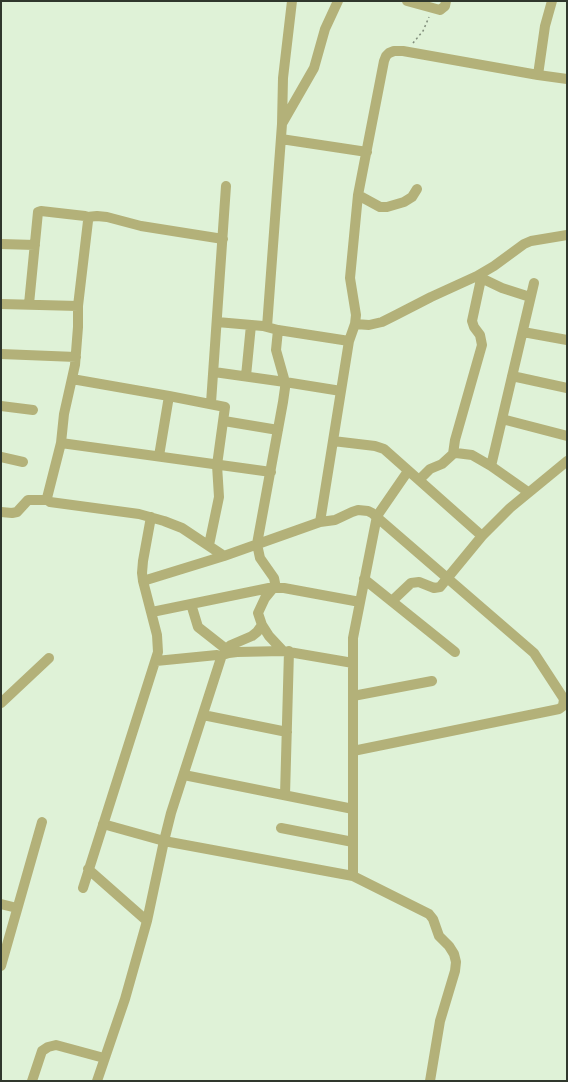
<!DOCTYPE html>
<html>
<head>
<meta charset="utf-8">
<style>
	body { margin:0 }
	#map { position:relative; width:568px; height:1082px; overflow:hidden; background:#dff2d7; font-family:Inter,sans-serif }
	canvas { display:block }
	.frame { position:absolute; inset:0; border:2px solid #30382d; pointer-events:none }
</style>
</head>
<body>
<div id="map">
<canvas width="568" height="1082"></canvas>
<div class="frame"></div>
</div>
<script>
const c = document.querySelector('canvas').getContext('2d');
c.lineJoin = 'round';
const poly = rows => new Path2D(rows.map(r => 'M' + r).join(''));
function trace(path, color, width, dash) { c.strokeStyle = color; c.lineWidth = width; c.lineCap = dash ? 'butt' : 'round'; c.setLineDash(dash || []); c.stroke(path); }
const path = poly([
	[413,43,423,31,429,17]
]);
const minor = poly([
	[407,1,440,10,445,6,446,1],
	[538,75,545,26,552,1],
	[283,122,314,68,325,29,338,1],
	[281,139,367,152],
	[358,195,380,207,387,207,404,202,412,197,417,189],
	[87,217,97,216,107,217,141,226,223,239],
	[1,244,35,245],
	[477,276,502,288,530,297],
	[1,304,78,306],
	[217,322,263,326,278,330,349,341],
	[355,324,369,325,382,322,394,316,431,297,477,276,494,266,524,244,531,241,567,235],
	[267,327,282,124,283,78,292,1],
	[278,330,276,350,285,382,285,388,283,402,257,544,260,558,274,578,275,583,274,587,265,598,258,613,262,625,269,636,283,651],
	[523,332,567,340],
	[1,354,76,357],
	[214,372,285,382,341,391],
	[246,376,251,325],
	[512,376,567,388],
	[72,379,169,396,159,456],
	[169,396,225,407,217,465,219,497,209,545],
	[211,403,226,186],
	[1,406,33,410],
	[502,419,567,436],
	[224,421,278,430],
	[333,441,375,446,384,449,482,536],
	[61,443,271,472],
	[453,454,455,440,482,345,480,335,474,327,472,321,481,279],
	[1,457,23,462],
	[419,480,430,469,442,464,453,454,456,453,472,455,491,466],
	[528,492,491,466,534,283],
	[46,499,50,502,139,514,164,521,182,528,224,556],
	[1,512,12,513,17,512,28,500,44,500,47,498,61,443,64,414,75,365,78,327,78,306,88,221,87,217,85,216,41,211,38,212,29,304],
	[320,522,335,520,352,512,358,510,368,511,372,513,534,653,564,699,563,706,559,709,353,751],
	[364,579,455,652],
	[143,581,142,573,143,561,151,517],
	[392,601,411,583,419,582,434,588,440,587,482,536,510,508,567,461],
	[191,604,198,627,226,649],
	[152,612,269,588,284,588,360,602],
	[225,654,226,649,231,645,252,636,257,632,262,625],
	[219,656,229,653,237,652,283,651,353,663],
	[353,696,432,681],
	[1,703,49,658],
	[203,715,287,732],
	[184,775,353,809],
	[285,795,289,651],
	[103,824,164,841,171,813,221,658,219,656,217,655,156,661],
	[281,828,353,842],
	[88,869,147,921],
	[353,876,429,914,433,919,439,936,449,946,454,954,456,962,455,971,440,1021,430,1081],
	[83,888,158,652,157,635,143,581,224,556,320,522,349,341,355,324,356,315,350,278,358,195,384,61,386,56,389,53,394,51,403,51,538,75,567,79],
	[1,904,17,908],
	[1,966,42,822],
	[32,1081,42,1051,48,1047,56,1045,104,1058],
	[97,1081,125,999,147,921,164,841,353,876,353,638,377,516,408,471]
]);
trace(path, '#7f8c7a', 1.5, [2, 3]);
trace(minor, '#b3b179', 10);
</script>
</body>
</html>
